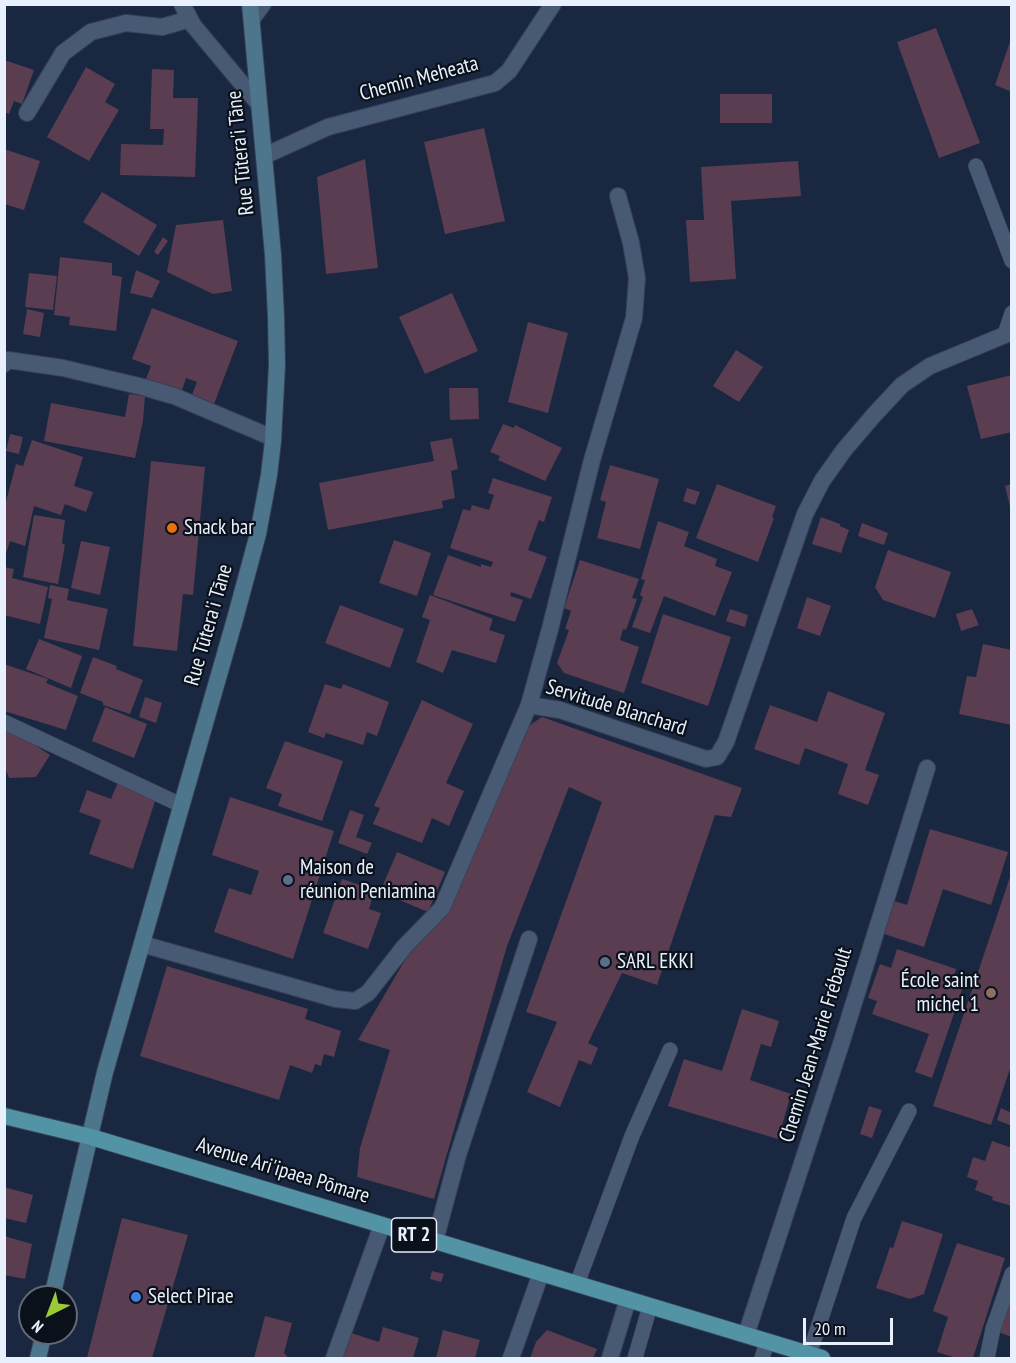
<!DOCTYPE html>
<html>
<head>
<meta charset="utf-8">
<style>
	body { margin:0 }
	#map { position:relative; width:1016px; height:1363px; overflow:hidden; background:#192840; font-family:"PT Sans Narrow",sans-serif }
	canvas { display:block }
	.frame { position:absolute; inset:0; border:6px solid #e8f0fd; pointer-events:none }
	.north { position:absolute; left:18px; top:1285px; width:60px; height:60px; box-sizing:border-box; background:#0a111b; border:2px solid #636a75; border-radius:50%; rotate:222deg; font-size:16px; font-weight:700; line-height:24px; text-align:center; color:#e8f0fd }
	.north::after { content:''; display:block; margin:auto; width:21px; height:27px; background:#9acb35; clip-path:polygon(50% 0,100% 100%,50% 72%,0 100%) }
	.scale { position:absolute; left:803px; top:1318px; width:90px; height:27px; box-sizing:border-box; border:3px solid #e8f0fd; border-top:0; padding-left:8px; font-size:18px; line-height:21px; white-space:nowrap; color:#e8f0fd; -webkit-text-stroke:4px #0a111b; paint-order:stroke }
</style>
</head>
<body>
<div id="map">
<canvas width="1016" height="1363"></canvas>
<div class="frame"></div>
<div class="north">N</div>
<div class="scale">20 m</div>
</div>
<script>
const c = document.querySelector('canvas').getContext('2d');
c.lineJoin = 'round';
function fill(path, color) { c.fillStyle = color; c.fill(path, 'evenodd'); }
const poly = rows => new Path2D(rows.map(r => 'M' + r).join(''));
function trace(path, color, width, dash) { c.strokeStyle = color; c.lineWidth = width; c.lineCap = dash ? 'butt' : 'round'; c.setLineDash(dash || []); c.stroke(path); }
function label(font, color, halo, rows, align = 'center') {
  c.font = font + ' "PT Sans Narrow",sans-serif'; c.lineWidth = 4.5; c.setLineDash([]); c.textBaseline = 'middle'; c.strokeStyle = halo; c.fillStyle = color; for (const [text, x, y, turn = 0] of rows) {
    c.save(); c.translate(x, y); c.rotate((+turn || 0) * Math.PI / 180); c.textAlign = isNaN(turn) ? turn : align; if (halo) c.strokeText(text, 0, 0); c.fillText(text, 0, 0); c.restore();
  }
}
const building = poly([
	[936,28,980,143,939,158,897,42],
	[1011,39,1012,39,1012,92,995,85],
	[4,60,34,70,22,104,14,101,9,114,4,112],
	[86,67,115,84,105,102,119,110,89,161,47,137],
	[152,69,174,70,173,98,198,98,195,177,120,175,121,144,163,145,164,129,150,129],
	[720,94,772,94,772,123,720,123],
	[484,128,505,221,445,234,424,142],
	[4,149,40,161,24,210,4,204],
	[365,159,378,268,326,274,317,177],
	[798,161,801,196,731,201,736,279,690,282,686,220,704,220,701,167],
	[102,192,157,225,139,256,83,222],
	[223,220,232,291,213,294,167,272,176,225],
	[163,237,168,241,158,255,154,252],
	[60,257,112,263,112,275,122,277,116,331,69,325,70,317,54,315],
	[136,270,160,281,152,298,130,293],
	[29,273,57,276,53,310,25,307],
	[452,293,478,351,425,374,399,317],
	[152,308,238,341,214,404,192,395,197,382,186,378,182,390,146,379,151,366,132,359],
	[27,309,44,313,40,337,23,334],
	[528,322,568,333,548,413,508,402],
	[736,350,763,367,739,402,713,386],
	[1012,375,1012,432,981,439,967,386],
	[449,388,478,388,479,419,450,420],
	[129,394,145,396,143,421,135,458,44,441,51,403,125,417],
	[503,424,514,428,515,425,562,448,545,481,498,460,500,456,490,452],
	[10,434,23,437,19,454,6,451],
	[452,438,458,469,451,471,455,498,442,501,443,508,328,530,319,483,434,461,430,442],
	[32,440,83,457,74,486,93,492,86,512,65,504,61,515,34,506,25,546,10,541,4,560,4,509,16,464,23,466],
	[151,461,205,467,193,595,183,594,177,651,133,646],
	[610,465,659,479,640,549,597,538,606,502,600,500],
	[493,478,552,497,544,522,539,520,528,550,547,557,531,599,511,592,510,596,523,600,515,622,433,595,448,555,481,567,481,564,491,567,493,562,450,548,463,509,470,511,472,505,489,510,494,495,488,493],
	[717,484,776,506,772,517,774,518,758,562,696,538],
	[1012,484,1012,511,1011,511,1005,486],
	[687,488,700,492,695,505,683,501],
	[34,515,65,520,62,543,65,545,58,584,23,577],
	[821,517,840,524,840,526,849,530,841,553,812,544],
	[658,521,689,532,684,546,717,559,715,566,732,572,715,616,664,596,650,633,632,627,643,597,640,595,645,580,641,579],
	[862,523,888,533,884,545,858,536],
	[394,540,431,553,417,596,379,583],
	[81,541,110,547,100,595,71,588],
	[888,550,951,572,935,618,883,600,875,587],
	[580,560,639,579,632,598,637,599,626,630,623,629,620,640,639,647,624,693,564,673,557,663,569,630,565,629,571,611,564,608],
	[4,567,14,569,12,578,48,587,40,624,4,615],
	[50,585,69,589,67,600,108,609,99,650,44,638,52,599,48,598],
	[430,595,493,619,489,630,505,635,496,663,452,650,443,673,416,662,430,620,422,617],
	[807,597,831,606,820,636,797,628],
	[340,605,404,629,390,668,325,643],
	[730,609,748,615,745,627,726,621],
	[972,609,979,625,961,631,956,614],
	[663,614,731,637,708,706,641,683],
	[39,639,82,656,71,688,26,669],
	[983,644,1012,650,1012,725,959,714,967,676,976,677],
	[93,657,117,666,116,669,143,680,130,714,103,705,103,702,80,693],
	[4,664,48,679,46,683,78,696,66,730,4,711],
	[325,684,341,689,343,684,389,702,377,736,367,732,363,745,326,733,324,738,308,732],
	[828,691,885,713,865,770,879,775,868,805,838,794,848,764,805,748,799,765,754,749,770,705,817,722],
	[145,697,162,703,156,723,139,717],
	[422,700,473,724,446,783,464,791,449,826,432,818,422,843,373,824,380,808,374,806],
	[105,707,147,724,134,758,92,741],
	[542,717,742,788,731,817,715,815,657,985,622,973,588,1043,598,1048,591,1065,579,1060,560,1107,527,1092,557,1022,526,1012,602,802,569,787,507,946,434,1199,357,1177,360,1148,390,1050,358,1040,415,943,442,919,530,725],
	[8,727,50,755,36,777,9,778,4,765,4,732],
	[285,741,343,761,322,821,278,806,282,794,266,788],
	[118,782,155,801,133,869,89,854,101,820,79,812,87,790,111,799],
	[230,797,334,831,293,959,214,932,229,888,251,895,259,871,212,855],
	[350,810,364,815,356,837,372,843,367,854,338,843],
	[930,829,1008,852,991,905,943,889,924,947,881,933,891,900,907,905],
	[397,852,445,872,428,912,380,892],
	[1012,871,1012,1063,991,1125,933,1106],
	[342,879,366,887,372,899,369,909,381,913,368,949,323,933],
	[897,949,956,969,953,978,965,981,932,1078,915,1072,929,1034,872,1014,877,1001,868,998,880,964,891,968],
	[167,966,308,1009,305,1019,341,1031,334,1057,324,1054,321,1066,315,1064,312,1073,290,1065,279,1100,140,1056],
	[742,1009,779,1021,771,1047,761,1044,750,1080,791,1094,778,1139,668,1106,684,1059,722,1071],
	[869,1106,882,1110,872,1138,860,1134],
	[1001,1108,1012,1113,1012,1126,997,1120],
	[992,1141,1012,1148,1012,1206,992,1200,993,1197,975,1190,978,1181,967,1177,973,1157,985,1161],
	[4,1187,33,1195,26,1223,4,1218],
	[122,1218,188,1235,152,1358,87,1358],
	[902,1221,943,1234,924,1294,910,1299,876,1288,890,1247,893,1248],
	[4,1236,32,1244,25,1279,4,1275],
	[957,1243,1005,1258,973,1358,956,1358,937,1352,948,1317,933,1311],
	[432,1271,444,1274,441,1282,430,1279],
	[1012,1293,1012,1337,998,1332],
	[265,1316,292,1323,284,1353,287,1356,287,1358,254,1358],
	[383,1327,419,1338,413,1358,341,1358,351,1333,379,1342],
	[443,1330,480,1340,475,1358,436,1358],
	[547,1330,597,1349,593,1358,530,1358,536,1342]
]);
const service = poly([
	[976,166,1012,261],
	[1005,334,1012,313],
	[4,722,181,805],
	[577,1284,632,1136,670,1050],
	[809,1355,854,1218,909,1111],
	[635,1358,650,1306],
	[762,1358,767,1342],
	[987,1358,993,1329,1012,1274]
]);
const minor = poly([
	[182,4,193,25,258,103],
	[252,19,263,4],
	[27,113,63,53,91,32,126,23,162,27,190,19],
	[264,156,328,127,495,83,509,71,553,4],
	[4,364,8,360,63,368,143,387,174,396,273,438],
	[529,705,550,629,592,460,634,318,637,278,631,243,618,196],
	[142,944,336,999,355,1001,368,993,404,947,442,908,529,705,560,710,706,759,717,757,726,742,805,514,822,481,844,450,874,415,902,385,930,366,1012,332],
	[435,1241,458,1155,529,939],
	[746,1335,842,1041,927,768],
	[334,1358,382,1225],
	[511,1358,541,1273],
	[610,1358,628,1299]
]);
const secondary = poly([
	[52,1297,105,1072,235,619,258,534,269,475,273,441,277,365,276,317,273,255,250,4],
	[38,1358,44,1333]
]);
const primary = poly([
	[4,1116,91,1137,822,1358]
]);
const markers = [
	[172,528,6,"#e8710a"],
	[288,880,6,"#5c6f8a"],
	[605,962,6,"#5c6f8a"],
	[991,993,6,"#8d6e63"],
	[136,1297,6,"#3f7fe0"]
];
const shields = [
	[414,1235,45]
];
const shieldNames = [
	["RT 2",414,1235]
];
const streetNames = [
	["Chemin Meheata",419,79,-15],
	["Rue Tūtera'i Tāne",241,153,-96],
	["Rue Tūtera'i Tāne",209,625,-74],
	["Servitude Blanchard",616,708,17],
	["Chemin Jean-Marie Frébault",816,1045,-73],
	["Avenue Ari'ipaea Pōmare",283,1171,17]
];
const poiNames = [
	["Snack bar",184,528],
	["Maison de",300,868],
	["réunion Peniamina",300,892],
	["SARL EKKI",617,962],
	["École saint",979,981,"right"],
	["michel 1",979,1005,"right"],
	["Select Pirae",148,1297]
];
fill(building, '#5a3d50');
trace(service, '#364155', 16);
trace(minor, '#364155', 18);
trace(secondary, '#364155', 18);
trace(primary, '#364155', 18);
trace(service, '#485974', 15);
trace(minor, '#485974', 16);
trace(secondary, '#4d768c', 16);
trace(primary, '#5293a5', 16);
for (const [x, y, r, color] of markers) { const dot = new Path2D(); dot.arc(x, y, r, 0, 2 * Math.PI); c.fillStyle = color; c.fill(dot); trace(dot, '#0a111b', 2); }
for (const [x, y, w] of shields) { const box = new Path2D(); box.roundRect(x - w / 2, y - 17, w, 34, 4.5); c.fillStyle = '#0a111b'; c.fill(box); trace(box, '#e8f0fd', 1.5); }
label('bold 20px', '#e8f0fd', null, shieldNames);
label('21px', '#e8f0fd', '#0a111b', streetNames);
label('21px', '#e8f0fd', '#0a111b', poiNames, 'left');
</script>
</body>
</html>
